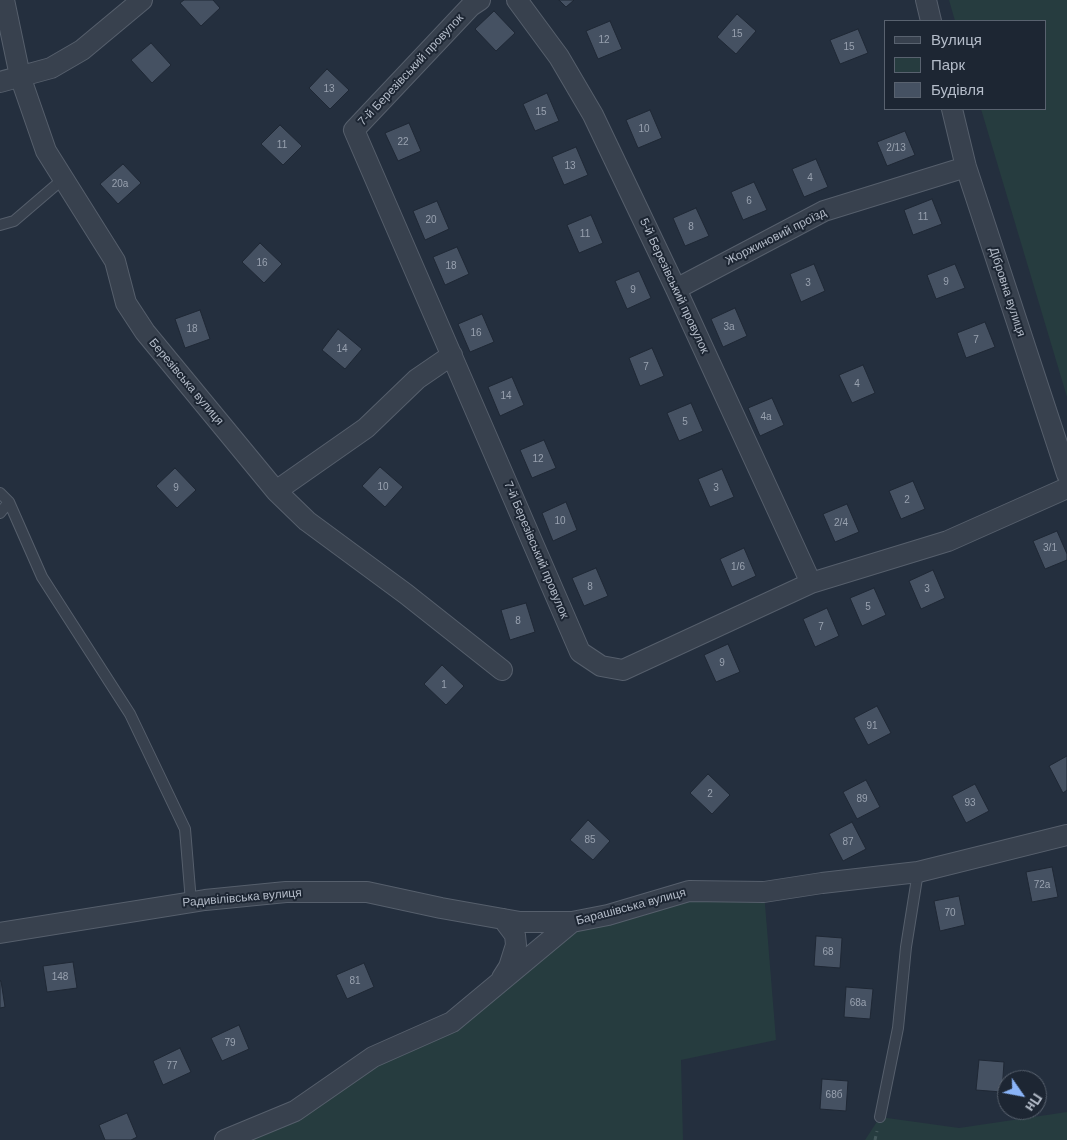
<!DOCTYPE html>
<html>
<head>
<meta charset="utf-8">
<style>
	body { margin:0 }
	#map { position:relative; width:1067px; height:1140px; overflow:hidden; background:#242f3e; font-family:Helvetica,sans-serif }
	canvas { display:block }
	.legend { position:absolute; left:884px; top:20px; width:162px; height:90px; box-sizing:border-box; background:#1d2633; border:1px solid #59626f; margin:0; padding:6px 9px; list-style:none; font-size:15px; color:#b4bcc9 }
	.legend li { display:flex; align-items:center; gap:10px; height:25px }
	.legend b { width:25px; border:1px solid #59626f }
	.north { position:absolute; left:997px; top:1070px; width:50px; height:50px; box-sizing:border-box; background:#1d2633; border:1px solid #59626f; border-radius:50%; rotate:123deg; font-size:14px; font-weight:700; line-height:20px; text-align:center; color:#b4bcc9 }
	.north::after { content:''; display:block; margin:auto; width:18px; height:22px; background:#8ab4f8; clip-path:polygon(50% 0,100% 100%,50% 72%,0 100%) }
</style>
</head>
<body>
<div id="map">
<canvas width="1067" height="1140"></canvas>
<ul class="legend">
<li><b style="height:6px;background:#38414e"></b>Вулиця</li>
<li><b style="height:14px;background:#263c3f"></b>Парк</li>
<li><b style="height:14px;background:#455162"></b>Будівля</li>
</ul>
<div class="north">Пн</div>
</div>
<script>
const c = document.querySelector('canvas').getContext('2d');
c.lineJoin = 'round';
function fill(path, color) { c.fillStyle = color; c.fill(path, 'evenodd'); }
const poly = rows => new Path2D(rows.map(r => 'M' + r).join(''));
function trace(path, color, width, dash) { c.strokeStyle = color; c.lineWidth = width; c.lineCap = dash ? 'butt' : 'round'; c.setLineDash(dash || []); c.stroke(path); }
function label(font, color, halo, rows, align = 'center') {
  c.font = font + ' Helvetica,sans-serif'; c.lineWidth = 4; c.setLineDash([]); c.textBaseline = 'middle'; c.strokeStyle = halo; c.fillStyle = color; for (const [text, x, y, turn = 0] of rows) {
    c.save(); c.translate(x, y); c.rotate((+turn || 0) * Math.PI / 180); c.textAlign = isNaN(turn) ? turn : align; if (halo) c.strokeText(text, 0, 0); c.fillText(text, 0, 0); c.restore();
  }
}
const green = poly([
	[949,0,1067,0,1067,397,981,109,1046,109,1046,21,955,21],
	[689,891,764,892,776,1040,681,1060,683,1140,225,1140,452,1022,572,922],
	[1067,1112,1067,1140,865,1140,880,1117,959,1128]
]);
const building = poly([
	[184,0,213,0,220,8,201,26,180,3,184,0],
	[559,0,574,0,566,7,559,0],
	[494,11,515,33,496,51,475,29,494,11],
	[737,14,756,31,736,54,717,37,737,14],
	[610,21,622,49,598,59,586,31,610,21],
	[858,29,868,53,840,64,830,40,858,29],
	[151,43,171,65,152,83,131,60,151,43],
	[327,69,349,90,330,109,309,88,327,69],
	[547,93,559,121,535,131,523,104,547,93],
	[650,110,662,138,638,148,626,120,650,110],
	[409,123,421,151,398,161,385,133,409,123],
	[280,125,302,146,283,165,261,144,280,125],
	[905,131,915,155,887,166,877,142,905,131],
	[576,147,588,175,564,185,552,157,576,147],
	[816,159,828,187,804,197,792,169,816,159],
	[123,164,141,183,118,204,100,184,123,164],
	[754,182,767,210,743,220,731,192,754,182],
	[932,199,942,224,913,235,904,210,932,199],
	[437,201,449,229,425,240,413,211,437,201],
	[696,208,709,236,685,246,673,218,696,208],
	[591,215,603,243,579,253,567,225,591,215],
	[260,243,282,264,264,283,242,262,260,243],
	[457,247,469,274,445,285,433,257,457,247],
	[814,264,825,291,801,302,790,274,814,264],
	[955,264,965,288,936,299,927,275,955,264],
	[639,271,651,298,627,309,615,281,639,271],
	[735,308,747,336,723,347,711,319,735,308],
	[200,310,210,339,185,348,175,319,200,310],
	[482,314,494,342,470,352,458,324,482,314],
	[985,322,995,347,966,358,957,333,985,322],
	[338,329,362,349,345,369,322,350,338,329],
	[652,348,664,376,640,386,629,358,652,348],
	[863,365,875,393,852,403,839,375,863,365],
	[512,377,524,405,500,416,488,387,512,377],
	[772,398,784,425,760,436,748,408,772,398],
	[691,403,703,431,679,441,667,413,691,403],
	[544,440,556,468,532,478,520,450,544,440],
	[380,467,403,487,385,507,362,486,380,467],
	[175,468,196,490,177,508,156,486,175,468],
	[722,469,734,497,710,507,698,479,722,469],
	[913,481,925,509,901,519,889,491,913,481],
	[566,502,577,530,553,541,542,513,566,502],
	[847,504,859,532,835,542,823,514,847,504],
	[1057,531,1067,554,1067,560,1045,569,1033,541,1057,531],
	[744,548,756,576,732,587,720,559,744,548],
	[596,568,608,596,584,606,572,578,596,568],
	[933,570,945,598,921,609,909,581,933,570],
	[874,588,886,615,862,626,850,598,874,588],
	[526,603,535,632,510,640,501,610,526,603],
	[827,608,839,636,815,647,803,619,827,608],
	[728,644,740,672,716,682,704,655,728,644],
	[442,665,464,686,446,705,424,684,442,665],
	[877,706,891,733,868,745,854,718,877,706],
	[1067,756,1067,790,1063,793,1049,766,1067,756],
	[708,774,730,795,712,814,690,793,708,774],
	[866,780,880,807,857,819,843,792,866,780],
	[975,784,989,811,966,823,952,796,975,784],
	[588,820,610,841,593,860,570,840,588,820],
	[852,822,866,849,843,861,829,834,852,822],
	[1052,867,1058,897,1032,902,1026,872,1052,867],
	[959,896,965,925,940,931,934,901,959,896],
	[816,936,842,938,840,968,814,966,816,936],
	[73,962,77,988,47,992,43,966,73,962],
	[364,963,374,987,347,999,336,975,364,963],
	[0,981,1,981,5,1007,0,1008,0,981],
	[846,987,873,989,870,1019,844,1017,846,987],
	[239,1025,249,1049,222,1061,211,1038,239,1025],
	[180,1048,191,1072,163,1085,153,1061,180,1048],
	[979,1060,1004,1062,1002,1092,976,1090,979,1060],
	[822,1079,848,1081,846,1111,820,1109,822,1079],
	[127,1113,137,1137,131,1140,105,1140,99,1125,127,1113]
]);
const path = poly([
	[875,1140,877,1131]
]);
const service = poly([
	[0,225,14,221,63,179],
	[0,493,9,502,0,513],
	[9,502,42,577,130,714,185,829,191,902],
	[880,1117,898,1028,906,947,918,872]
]);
const minor = poly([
	[4,0,20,76,46,151,115,261,126,303,145,332,276,491,307,521,406,594,502,670],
	[480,0,471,6,354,130,580,652,601,666,623,670,811,583,948,541,1067,488],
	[517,0,559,57,593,115,676,289,811,583],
	[926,0,931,21],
	[0,82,51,68,82,50,142,0],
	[952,109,966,167,1067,474],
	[676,289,824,211,966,167],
	[276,491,366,428,417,379,452,355],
	[0,933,205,900,286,892,367,892,441,908,520,922,572,922],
	[502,978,509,967,516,945,515,935,503,919],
	[225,1140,295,1111,373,1057,452,1022,572,922,608,915,689,891,764,892,822,883,918,872,1067,835]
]);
const numberNames = [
	["15",737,34],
	["12",604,40],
	["15",849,47],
	["13",329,89],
	["15",541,112],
	["10",644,129],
	["22",403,142],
	["11",282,145],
	["2/13",896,148],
	["13",570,166],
	["4",810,178],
	["20а",120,184],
	["6",749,201],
	["11",923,217],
	["20",431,220],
	["8",691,227],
	["11",585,234],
	["16",262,263],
	["18",451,266],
	["9",946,282],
	["3",808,283],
	["9",633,290],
	["3а",729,327],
	["18",192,329],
	["16",476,333],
	["7",976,340],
	["14",342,349],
	["7",646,367],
	["4",857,384],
	["14",506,396],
	["4а",766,417],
	["5",685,422],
	["12",538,459],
	["10",383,487],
	["9",176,488],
	["3",716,488],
	["2",907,500],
	["10",560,521],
	["2/4",841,523],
	["3/1",1050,548],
	["1/6",738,567],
	["8",590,587],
	["3",927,589],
	["5",868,607],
	["8",518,621],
	["7",821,627],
	["9",722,663],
	["1",444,685],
	["91",872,726],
	["2",710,794],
	["89",862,799],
	["93",970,803],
	["85",590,840],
	["87",848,842],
	["72а",1042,885],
	["70",950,913],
	["68",828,952],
	["148",60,977],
	["81",355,981],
	["68а",858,1003],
	["79",230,1043],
	["77",172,1066],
	["68б",834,1095]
];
const streetNames = [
	["7-й Березівський провулок",411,70,-47],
	["Жоржиновий проїзд",776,237,-27],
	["5-й Березівський провулок",674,286,65],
	["Дібровна вулиця",1007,292,72],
	["Березівська вулиця",186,382,50],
	["7-й Березівський провулок",536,550,67],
	["Радивілівська вулиця",242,898,-5],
	["Барашівська вулиця",631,907,-15]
];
fill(green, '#263c3f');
fill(building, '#455162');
trace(building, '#1f2835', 1);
trace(service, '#565f6c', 12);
trace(minor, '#565f6c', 22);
trace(path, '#44595c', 3, [4, 4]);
trace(service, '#38414e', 10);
trace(minor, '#38414e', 20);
label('10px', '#98a1af', null, numberNames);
label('12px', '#b4bcc9', '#1d2633', streetNames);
</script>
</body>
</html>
